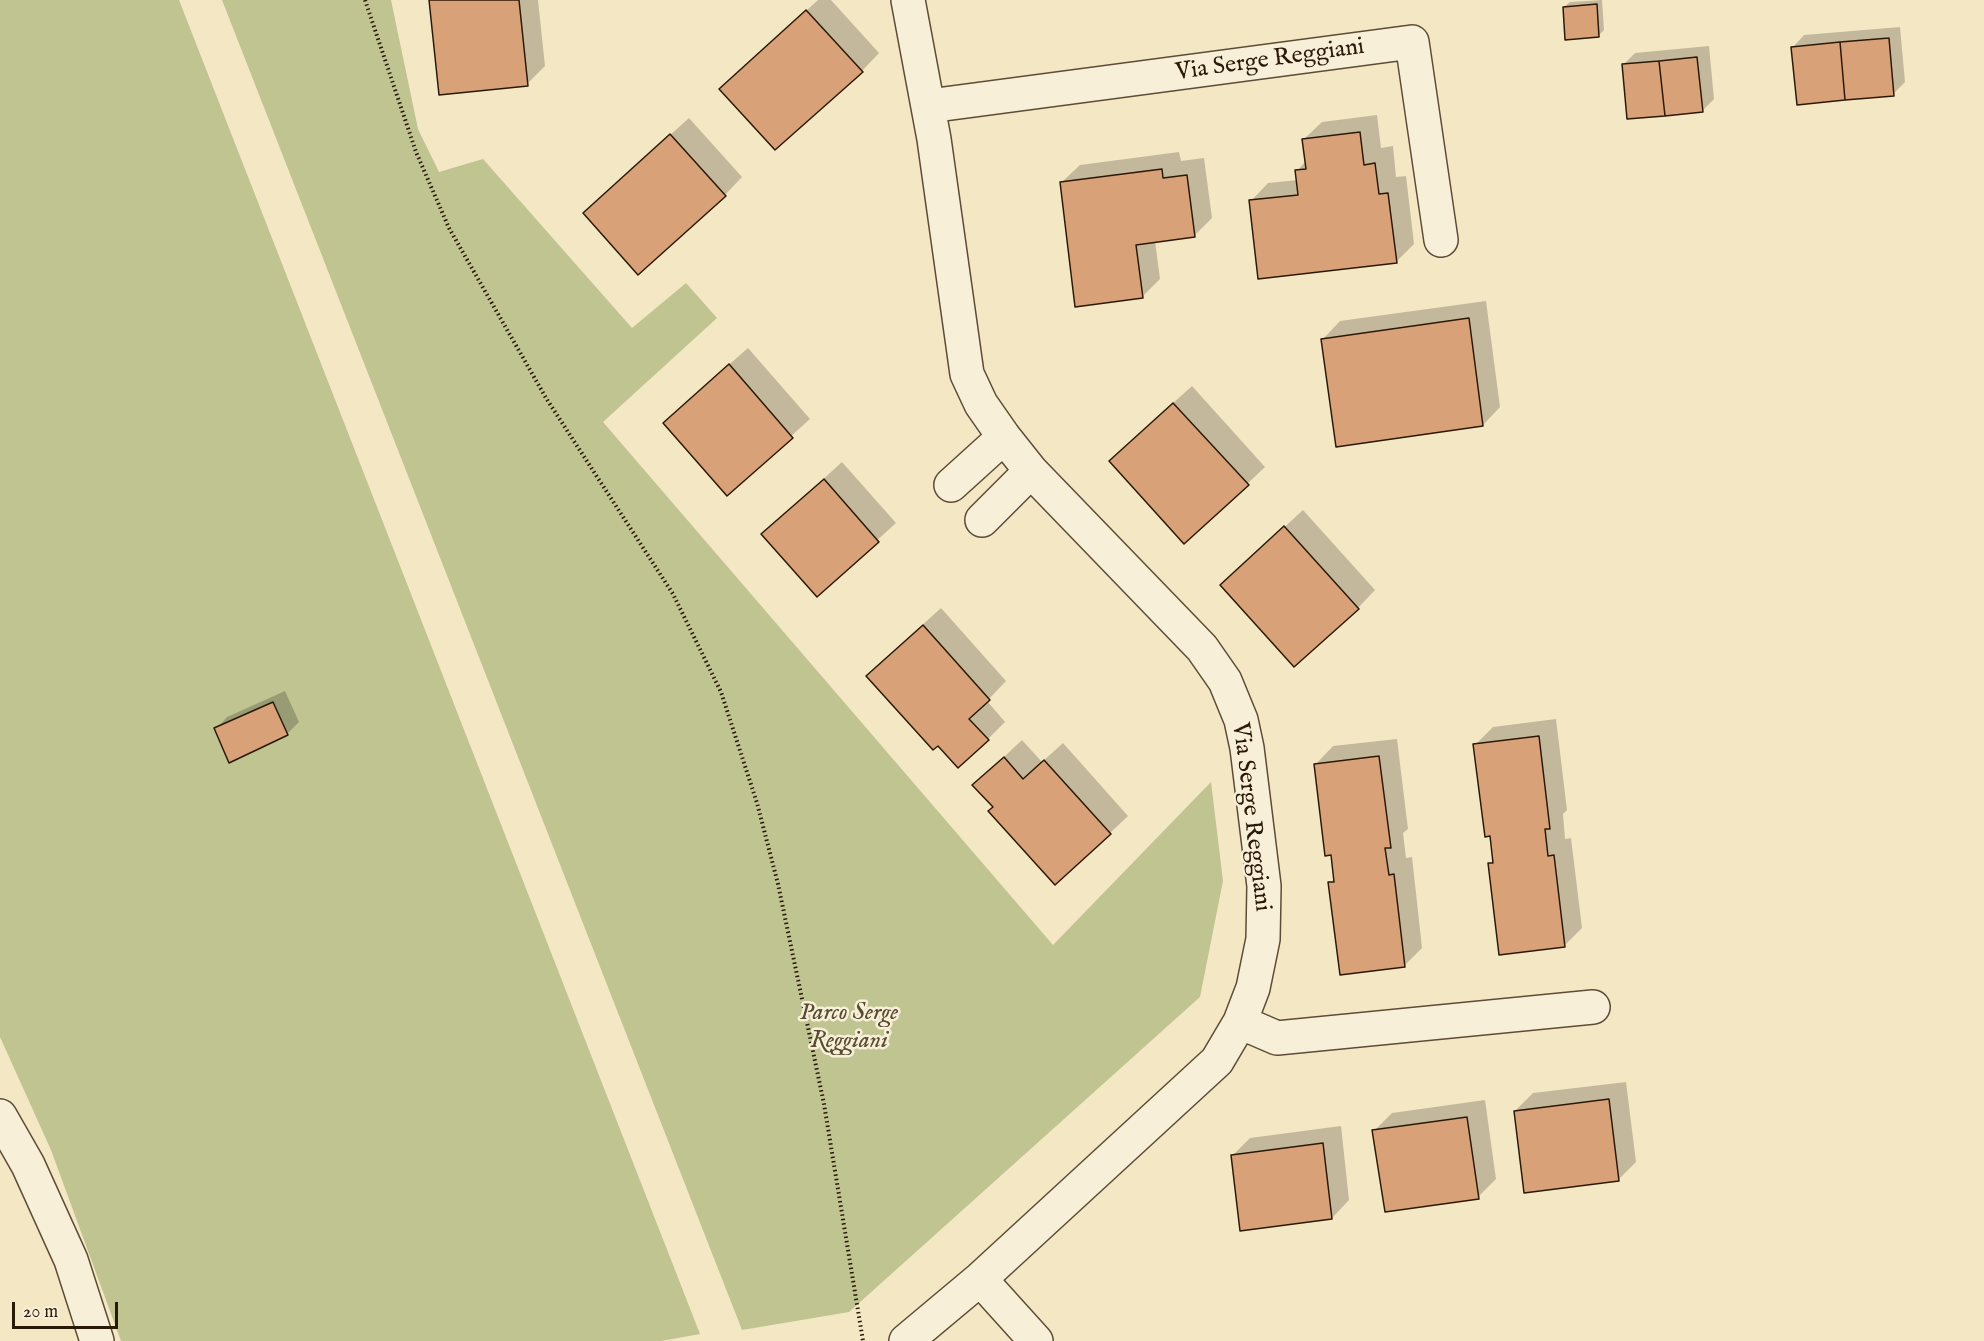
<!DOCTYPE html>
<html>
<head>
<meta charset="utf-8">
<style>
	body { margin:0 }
	#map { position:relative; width:1984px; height:1341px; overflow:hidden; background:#f4e7c3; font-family:"IM FELL English",serif }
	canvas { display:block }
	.scale { position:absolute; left:12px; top:1302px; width:106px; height:27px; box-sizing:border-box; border:3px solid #2b1908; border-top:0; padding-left:8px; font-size:18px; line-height:21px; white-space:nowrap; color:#2b1908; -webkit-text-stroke:4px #f8efd8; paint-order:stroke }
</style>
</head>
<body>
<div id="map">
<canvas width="1984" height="1341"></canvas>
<div class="scale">20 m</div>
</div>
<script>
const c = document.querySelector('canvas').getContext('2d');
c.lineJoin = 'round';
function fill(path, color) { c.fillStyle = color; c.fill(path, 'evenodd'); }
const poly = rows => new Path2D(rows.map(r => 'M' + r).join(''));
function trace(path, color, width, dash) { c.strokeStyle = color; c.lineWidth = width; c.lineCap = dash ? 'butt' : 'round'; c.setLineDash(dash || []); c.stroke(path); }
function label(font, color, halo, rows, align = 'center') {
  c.font = font + ' "IM FELL English",serif'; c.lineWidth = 5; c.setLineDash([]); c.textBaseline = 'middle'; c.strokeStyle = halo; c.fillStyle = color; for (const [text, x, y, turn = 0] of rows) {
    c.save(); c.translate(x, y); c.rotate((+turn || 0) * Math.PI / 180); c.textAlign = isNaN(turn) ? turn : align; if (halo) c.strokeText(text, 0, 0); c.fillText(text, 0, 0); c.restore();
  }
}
const green = poly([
	[0,0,179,0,700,1334,661,1341,121,1341,51,1150,0,1037],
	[222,0,391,0,418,129,439,172,483,159,632,328,686,283,717,318,603,422,1053,945,1211,782,1223,881,1200,997,849,1312,742,1330]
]);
const shadow = poly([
	[430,0,538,0,545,66,527,84],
	[818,0,831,0,879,53,862,71,739,72],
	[1602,0,1604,30,1598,36,1564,7,1570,2],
	[1900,27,1905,82,1893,94,1793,47,1804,35],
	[1709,46,1714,99,1702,111,1623,65,1635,53],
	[1377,115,1381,148,1393,146,1396,177,1406,176,1414,244,1396,262,1251,201,1268,183,1298,180,1297,171,1306,161,1304,139,1322,122],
	[689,118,742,177,725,195,603,196],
	[1179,152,1181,161,1204,158,1212,218,1194,236,1155,241,1160,279,1142,297,1062,182,1080,165],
	[1486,301,1500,407,1483,425,1323,339,1340,321],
	[748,348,810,419,727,494,683,405],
	[1192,386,1265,467,1247,484,1129,443],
	[842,462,896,523,817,595,763,534],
	[1303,510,1375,590,1358,608,1222,585],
	[941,608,1006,681,987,701,1005,722,988,739,886,658],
	[285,691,299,722,287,734,216,729,227,717],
	[1556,719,1567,810,1563,814,1565,839,1571,838,1582,928,1564,946,1490,864,1494,859,1475,745,1493,727],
	[1397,739,1408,829,1403,833,1406,858,1412,857,1422,948,1405,965,1330,883,1335,878,1332,853,1316,764,1333,746],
	[1022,740,1042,762,1063,743,1128,816,1110,833,995,807,974,785],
	[1626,1082,1636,1162,1618,1180,1515,1111,1533,1093],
	[1485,1100,1496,1179,1478,1197,1374,1131,1392,1113],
	[1341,1126,1349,1200,1332,1218,1232,1156,1250,1138]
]);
const building = poly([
	[429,0,519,0,528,86,439,95,429,0],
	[1597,4,1599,37,1565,40,1563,7,1597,4],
	[806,10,863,72,775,150,719,89,806,10],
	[1889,38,1894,96,1845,100,1840,42,1889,38],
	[1840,42,1845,100,1797,105,1791,47,1840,42],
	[1697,57,1703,112,1665,116,1659,61,1697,57],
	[1659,61,1665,116,1627,119,1622,64,1659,61],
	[1360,132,1364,165,1375,163,1379,194,1388,193,1397,263,1258,279,1249,200,1298,195,1295,170,1306,169,1302,139,1360,132],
	[670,134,726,196,638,275,583,213,670,134],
	[1162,169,1163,178,1187,175,1195,237,1136,245,1143,298,1075,307,1060,182,1162,169],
	[1469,318,1483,426,1336,447,1321,339,1469,318],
	[729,364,793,438,727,496,663,423,729,364],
	[1173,403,1249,485,1184,544,1109,461,1173,403],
	[824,479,879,542,817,597,761,534,824,479],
	[1284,526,1359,609,1294,667,1220,585,1284,526],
	[923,625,990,700,969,719,989,740,958,768,938,746,933,750,866,676,923,625],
	[273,702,288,735,229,763,214,728,273,702],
	[1539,736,1550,829,1545,829,1548,856,1554,855,1565,947,1499,955,1488,863,1493,863,1490,836,1485,837,1473,744,1539,736],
	[1379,756,1391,848,1385,848,1389,875,1394,874,1405,967,1340,975,1328,882,1334,882,1331,855,1325,856,1314,764,1379,756],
	[1004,757,1023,779,1044,760,1111,834,1055,885,988,811,993,807,972,785,1004,757],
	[1609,1099,1619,1181,1524,1193,1514,1111,1609,1099],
	[1467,1117,1479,1199,1385,1212,1372,1130,1467,1117],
	[1323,1143,1332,1219,1240,1231,1231,1155,1323,1143]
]);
const path = poly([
	[365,0,416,152,449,228,546,398,673,594,721,692,757,803,778,884,824,1104,863,1341]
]);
const minor = poly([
	[929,106,1412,42,1441,240],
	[951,485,1004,437],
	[982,520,1031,471],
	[1240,1022,1277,1038,1593,1007],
	[0,1116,28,1165,71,1260,97,1341],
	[980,1279,1036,1341],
	[906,1341,980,1279,1217,1061,1240,1022,1253,988,1263,939,1264,886,1247,748,1241,720,1225,681,1202,648,1031,471,1004,437,981,404,967,374,934,139,908,0]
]);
const streetNames = [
	["Via Serge Reggiani",1270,61,-8],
	["Via Serge Reggiani",1250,817,83]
];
const parkNames = [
	["Parco Serge",849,1014],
	["Reggiani",849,1042]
];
fill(green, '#bfc491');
fill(shadow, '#0003');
fill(building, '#d8a177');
trace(building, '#2b1908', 1.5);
trace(minor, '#5d4c37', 36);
trace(path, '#2b1908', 4, [1.5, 3]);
trace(minor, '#f8efd8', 33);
label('24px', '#2b1908', '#f8efd8', streetNames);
label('italic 24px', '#574c31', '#f8efd8', parkNames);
</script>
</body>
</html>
